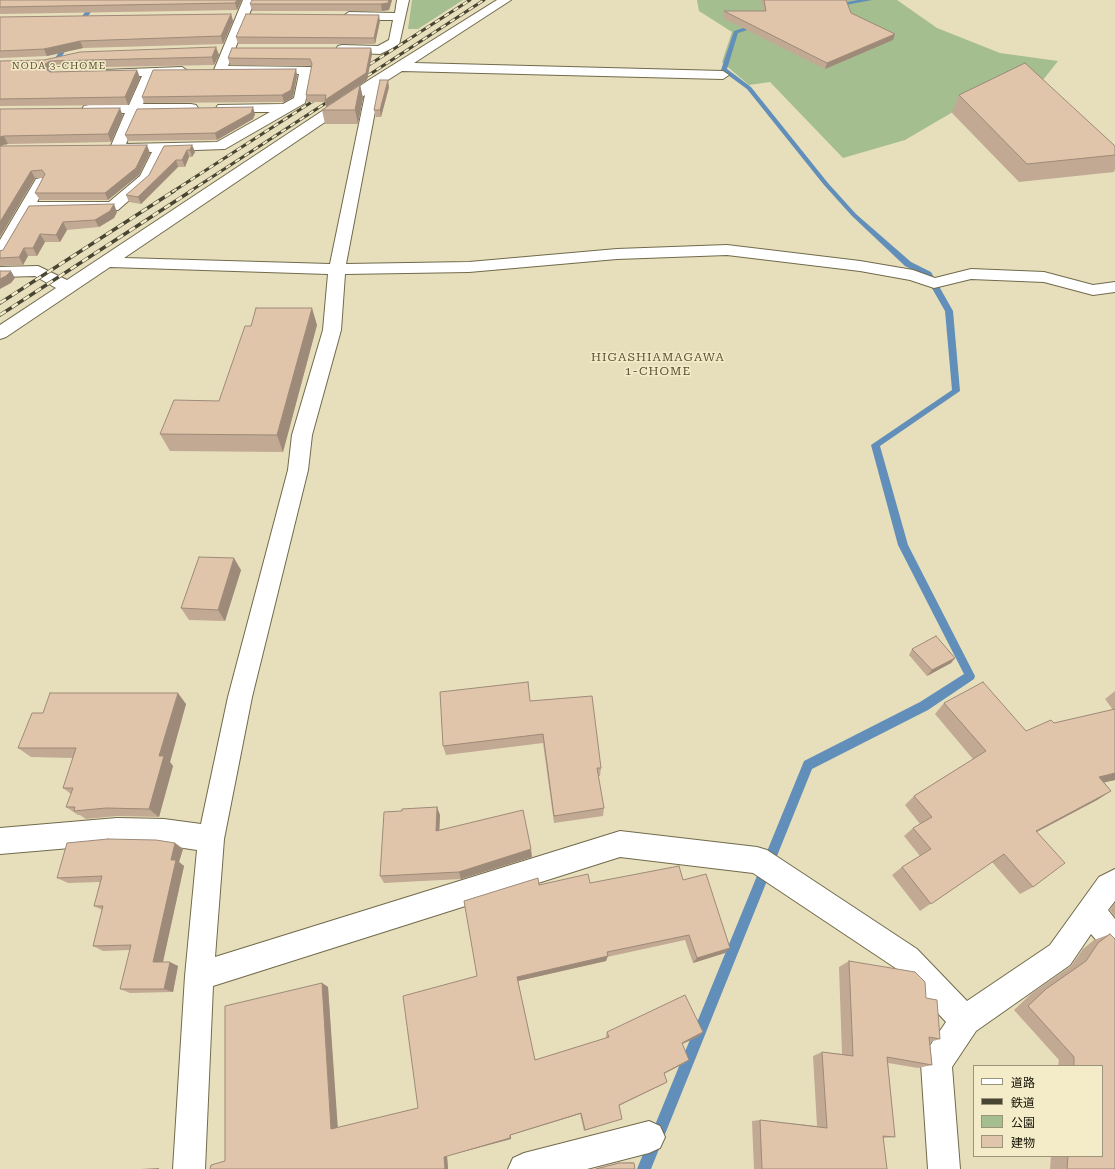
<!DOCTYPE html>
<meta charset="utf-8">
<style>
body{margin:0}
#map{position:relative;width:1115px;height:1169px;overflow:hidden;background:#e7dfbc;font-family:"Roboto Serif","Noto Sans JP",serif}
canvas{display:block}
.legend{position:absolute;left:973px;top:1065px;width:130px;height:92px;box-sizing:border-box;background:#f4ecc9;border:1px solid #9a947b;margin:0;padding:5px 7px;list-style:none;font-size:12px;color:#141105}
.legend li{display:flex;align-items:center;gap:8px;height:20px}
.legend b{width:20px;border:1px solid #9a947b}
</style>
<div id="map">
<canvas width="1115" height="1169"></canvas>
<ul class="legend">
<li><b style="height:5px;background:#fff"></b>道路</li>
<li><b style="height:5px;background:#494533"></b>鉄道</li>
<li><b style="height:11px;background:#a4be8f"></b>公園</li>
<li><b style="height:11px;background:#e0c5ab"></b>建物</li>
</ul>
</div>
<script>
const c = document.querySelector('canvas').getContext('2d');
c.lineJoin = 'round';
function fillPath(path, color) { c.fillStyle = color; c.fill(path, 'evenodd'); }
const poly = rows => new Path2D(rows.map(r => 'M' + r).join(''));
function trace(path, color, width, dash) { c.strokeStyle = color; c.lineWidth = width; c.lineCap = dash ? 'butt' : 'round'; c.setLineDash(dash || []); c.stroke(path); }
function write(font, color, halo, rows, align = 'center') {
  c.font = font + ' "Roboto Serif",serif'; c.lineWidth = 3; c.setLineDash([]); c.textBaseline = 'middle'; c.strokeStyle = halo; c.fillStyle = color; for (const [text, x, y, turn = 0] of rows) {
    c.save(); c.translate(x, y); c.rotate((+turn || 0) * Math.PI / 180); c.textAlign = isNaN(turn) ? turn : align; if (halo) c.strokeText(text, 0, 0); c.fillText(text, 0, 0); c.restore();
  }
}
const green = poly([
 [412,0,463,0,418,29,408,29],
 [697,0,897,0,937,28,1000,53,1058,61,1039,85,958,109,905,140,843,158,770,82,749,85,722,62,732,32,699,11]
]);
const stream = poly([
 [93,0,99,0,80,28,76,28,75,27,93,0],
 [858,0,872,0,835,7,832,5,858,0],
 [758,23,760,24,760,26,738,33,727,69,751,87,828,183,856,214,911,262,931,272,953,311,960,391,880,446,908,545,975,676,974,679,928,710,812,769,651,1169,637,1169,804,761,920,702,964,674,898,545,871,445,952,390,945,311,925,276,905,266,852,216,824,185,747,89,721,70,734,31,758,23],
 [66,41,71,42,45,83,41,83,40,82,66,41]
]);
const minor = poly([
 [243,0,255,0,228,66,311,67,312,70,305,103,225,149,166,151,151,181,118,210,32,212,8,254,6,257,0,259,0,240,36,179,41,178,46,179,48,182,37,202,109,202,140,176,152,152,117,152,112,151,110,148,125,113,89,113,84,112,82,109,84,106,89,105,129,105,142,76,108,77,103,76,102,73,103,70,182,67,188,71,182,75,155,76,143,104,191,104,196,105,198,108,196,111,139,113,126,144,217,142,270,112,223,112,218,111,216,108,218,105,283,104,294,98,299,74,220,74,214,70,243,0],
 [397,0,409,0,399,45,380,54,338,52,336,49,338,46,342,45,378,46,389,40,393,20,349,20,343,16,349,12,395,13,397,0],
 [497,0,511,0,414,63,723,71,729,75,723,79,402,71,380,85,346,264,469,262,617,249,727,245,860,261,913,270,935,278,971,269,1044,272,1093,285,1115,282,1115,292,1093,295,1044,282,971,279,934,288,910,280,860,271,727,255,617,259,469,272,345,274,341,330,312,435,308,470,252,697,224,839,215,957,620,831,757,847,767,850,917,949,967,1001,1050,945,1099,877,1115,869,1115,901,1108,910,1115,919,1115,954,1105,950,1091,934,1070,965,976,1031,952,1067,960,1169,928,1169,921,1064,925,1053,946,1022,897,969,753,873,620,857,213,986,205,1169,173,1169,185,976,197,850,164,845,117,844,0,854,0,828,117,818,164,819,201,824,228,697,288,470,292,435,323,330,328,274,110,267,6,337,0,339,0,325,56,288,35,276,0,277,0,267,38,266,67,280,369,80,497,0],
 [365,95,330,264,124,258,365,95],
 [649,1121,660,1126,665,1137,660,1148,649,1153,587,1169,508,1169,513,1158,524,1153,649,1121]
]);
const railFar1 = poly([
 [361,70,470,0],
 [358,82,484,0],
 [172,192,321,96],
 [189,192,335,97]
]);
const rail = poly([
 [0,303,174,191],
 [0,315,191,191]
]);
const wall = poly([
 [0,0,242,0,237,10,0,14],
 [392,0,389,10,382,11,252,11,250,4],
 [761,0,846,0,851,13,895,34,893,40,825,69,723,18,724,11,764,11],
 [231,14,233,21,223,44,83,48,47,56,0,58,0,17],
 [380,21,375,44,238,44,236,37],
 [371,48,372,54,367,80,326,107,325,102,307,102,306,95,312,66,230,65,228,58],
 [219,55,214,65,53,68,49,71,50,72,137,70,140,78,128,105,0,106,0,61],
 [296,69,297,76,293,97,284,102,144,103,142,97],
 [360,85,363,98,358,124,325,124,322,110],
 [389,87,381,117,376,117,374,110],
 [959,95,1115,146,1115,169,1114,172,1019,182,952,113],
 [0,109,123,116,111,142,8,144,3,145,1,146,150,153,139,175,108,200,40,200,35,193,43,178,35,178,0,237],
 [255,114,253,119,217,140,128,141,125,135],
 [192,145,195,152,192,157,189,157,185,167,178,167,141,204,129,202,126,195],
 [29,206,117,212,114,218,99,227,67,230,60,242,45,242,37,256,28,256,23,265,0,266,0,251,3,250],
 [317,325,283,452,170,451,160,434,219,401],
 [241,570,225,621,189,620,181,608],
 [912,649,955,658,951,663,927,676,909,655],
 [1115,691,1115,780,1104,782,1111,791,1097,800,1037,832,1033,887,1020,894,992,862,920,911,892,875,902,867,920,856,904,836,913,828,920,824,905,805,914,796,973,759,935,714,944,703,1026,731,1054,723,1113,710,1105,699],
 [530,701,601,768,600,776,598,776,604,808,603,816,554,823,543,743,446,755,443,746],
 [186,704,170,762,173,766,159,817,117,816,86,819,80,815,78,815,66,807,71,794,63,788,73,758,31,757,18,748,43,713],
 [440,815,439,830,532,857,461,879,384,883,380,876],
 [175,843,183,849,179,862,184,866,163,962,178,966,173,992,130,993,120,989,130,950,103,951,93,946,102,910,94,906,100,882,68,883,57,878],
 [683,880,725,953,693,963,685,940,607,957,606,961,518,981,535,1060,606,1038,606,1036,607,1032,703,1032,699,1036,682,1044,685,1063,664,1074,667,1082,619,1106,622,1119,584,1131,580,1114,511,1135,511,1139,447,1156,448,1169,210,1169,225,1161,322,983,328,987,337,1128,418,1108,477,976,539,885],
 [1115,903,1115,917,1110,910],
 [1110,934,1115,1169,1050,1169,1051,1156,1102,1156,1102,1066,1058,1066,1059,1060,1014,1010,1031,994,1071,966,1083,949,1094,940],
 [849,961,926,998,940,1039,930,1042,932,1065,918,1068,888,1063,895,1137,883,1138,887,1169,754,1169,752,1121,760,1120,817,1126,813,1056,822,1052,842,1054,839,967],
 [632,1162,634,1163,635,1169,594,1169,617,1163]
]);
const shadedWall = poly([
 [237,0,242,0,237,10,235,3],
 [389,0,392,0,389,10,382,11,381,4],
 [231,14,233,21,223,44,221,36],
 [379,15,380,21,375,44,374,38],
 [895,34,893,40,825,69,827,63],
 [80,41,83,48,47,56,44,49],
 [216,47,219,55,214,65,212,57],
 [371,48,372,54,367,80,326,107,325,100],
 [50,61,53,68,46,74,42,66],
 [296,69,297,76,293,97,284,102,282,95],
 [137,70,140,78,128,105,125,97],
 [388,80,389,87,381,117,380,110],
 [360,85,363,98,358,124,355,110],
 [253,107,255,114,253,119,217,140,215,133],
 [120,108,123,116,111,142,108,134],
 [4,136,8,144,3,145,0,148,0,137],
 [147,145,150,153,139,175,108,200,105,193],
 [192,145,195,152,192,157,190,150],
 [187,150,189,157,185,167,182,160],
 [176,160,178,167,141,204,138,197],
 [31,171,35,178,0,237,0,222],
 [114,204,117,212,114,218,99,227,95,220],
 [63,222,67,230,60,242,56,235],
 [40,234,45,242,37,256,33,248],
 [24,248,28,256,23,265,19,257],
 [11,271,15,278,11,283,0,289,0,279],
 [312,308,317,325,283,452,277,435],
 [234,558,241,570,225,621,218,610],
 [955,658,951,663,927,676,932,670],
 [178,693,186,704,170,762,173,766,159,817,149,809,159,756],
 [1115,773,1115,780,1085,787,1099,777],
 [1111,791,1097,800,1023,839,1036,831],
 [437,807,440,815,439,839,436,831],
 [175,843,183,849,179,862,184,866,162,966,153,962,171,860],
 [531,849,532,857,461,879,459,872],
 [730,948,725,953,693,963,697,958],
 [608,956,606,961,518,981,517,977],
 [170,962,178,966,173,992,164,989],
 [322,983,328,987,338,1130,331,1129],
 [703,1032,699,1036,678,1046,682,1043],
 [689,1060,685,1063,661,1075,664,1073],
 [667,1082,664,1084,617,1106,619,1105],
 [581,1113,580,1114,511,1135,511,1139,447,1156,448,1169,445,1169,444,1157,510,1135],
 [159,1168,159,1169,141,1169]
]);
const building = poly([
 [0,0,237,0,235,3,0,7,0,0],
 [252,0,389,0,388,3,381,4,250,4,252,0],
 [764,0,846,0,851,13,895,34,827,63,724,11,766,11,764,0],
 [231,14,221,36,80,41,44,49,0,51,0,17,231,14],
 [246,14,379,15,374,38,236,37,246,14],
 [216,47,212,57,50,61,42,66,50,72,137,70,125,97,0,99,0,61,44,60,80,52,216,47],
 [232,48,371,48,366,73,325,100,326,95,306,95,312,64,310,59,228,58,232,48],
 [1025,63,1115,146,1115,155,1027,164,959,95,1025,63],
 [296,69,291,90,282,95,142,97,153,70,296,69],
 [380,80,388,80,380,110,374,110,380,80],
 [360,85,355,110,322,110,360,85],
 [253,107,251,113,215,133,125,135,137,109,253,107],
 [120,108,108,134,4,136,0,137,0,109,120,108],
 [147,145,136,168,105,193,35,193,45,174,42,170,31,171,0,222,0,146,147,145],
 [192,145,190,150,187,150,182,160,176,160,138,197,126,195,149,175,164,146,192,145],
 [114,204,110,211,95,220,63,222,56,235,40,234,33,248,24,248,19,257,0,258,0,251,3,250,29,206,114,204],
 [0,271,11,271,6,276,0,279,0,271],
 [256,308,312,308,277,435,160,434,174,400,219,401,245,326,251,326,256,308],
 [199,557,234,558,218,610,181,608,199,557],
 [936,636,955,658,932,670,912,649,936,636],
 [528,682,530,701,592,696,601,768,597,768,604,808,554,816,543,734,443,746,440,692,528,682],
 [983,682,1026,731,1051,720,1054,723,1115,709,1115,773,1099,777,1111,791,1036,831,1065,863,1033,887,1004,854,931,904,902,867,931,849,913,828,932,817,914,796,986,751,944,703,983,682],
 [50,693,178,693,159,756,164,756,149,809,106,808,74,811,75,807,66,807,73,788,63,788,76,748,18,748,32,713,43,713,50,693],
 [437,807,436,831,523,810,531,849,459,872,380,876,384,812,402,811,402,809,437,807],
 [108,839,156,840,175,843,171,860,176,860,153,962,170,962,164,989,120,989,131,945,93,946,103,906,94,906,102,876,57,878,67,843,108,839],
 [679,866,683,880,706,874,730,948,697,958,689,935,607,952,608,956,517,977,535,1060,609,1037,607,1032,685,995,703,1032,682,1043,689,1060,664,1073,667,1082,619,1105,622,1119,585,1130,581,1113,510,1135,510,1138,444,1157,445,1169,210,1169,211,1165,225,1161,225,1006,322,983,331,1129,418,1108,403,996,477,976,464,901,538,878,539,885,588,874,590,883,679,866],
 [1110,934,1115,939,1115,1169,1067,1169,1068,1156,1102,1156,1102,1066,1074,1066,1074,1057,1028,1006,1046,989,1086,961,1098,943,1110,934],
 [849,961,915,972,925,982,926,998,937,1000,940,1039,929,1037,932,1065,887,1057,895,1137,883,1136,887,1169,762,1169,760,1120,827,1128,822,1052,853,1056,849,961],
 [619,1163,634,1163,635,1169,596,1169,619,1163]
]);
const farNeighbourhoodnames = [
 ["NODA 3-CHOME",59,66]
];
const neighbourhoodNames = [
 ["HIGASHIAMAGAWA",658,357],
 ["1-CHOME",658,371]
];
fillPath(green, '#a4be8f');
fillPath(stream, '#628fba');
trace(minor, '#716a4b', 2);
fillPath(minor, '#fff');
trace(railFar1, '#494533', 3);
trace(rail, '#494533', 3.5);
trace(railFar1, '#f4ecc9', 2, [5.5]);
trace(rail, '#f4ecc9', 2.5, [7]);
fillPath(wall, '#c1a993');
fillPath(shadedWall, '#9d8a78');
fillPath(building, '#e0c5ab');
trace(building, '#9d8a78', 1);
c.letterSpacing = '1px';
write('10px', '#5a5334', '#f4ecc9', farNeighbourhoodnames);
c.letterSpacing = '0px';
c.letterSpacing = '1px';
write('12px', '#5a5334', '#f4ecc9', neighbourhoodNames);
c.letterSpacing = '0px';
</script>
